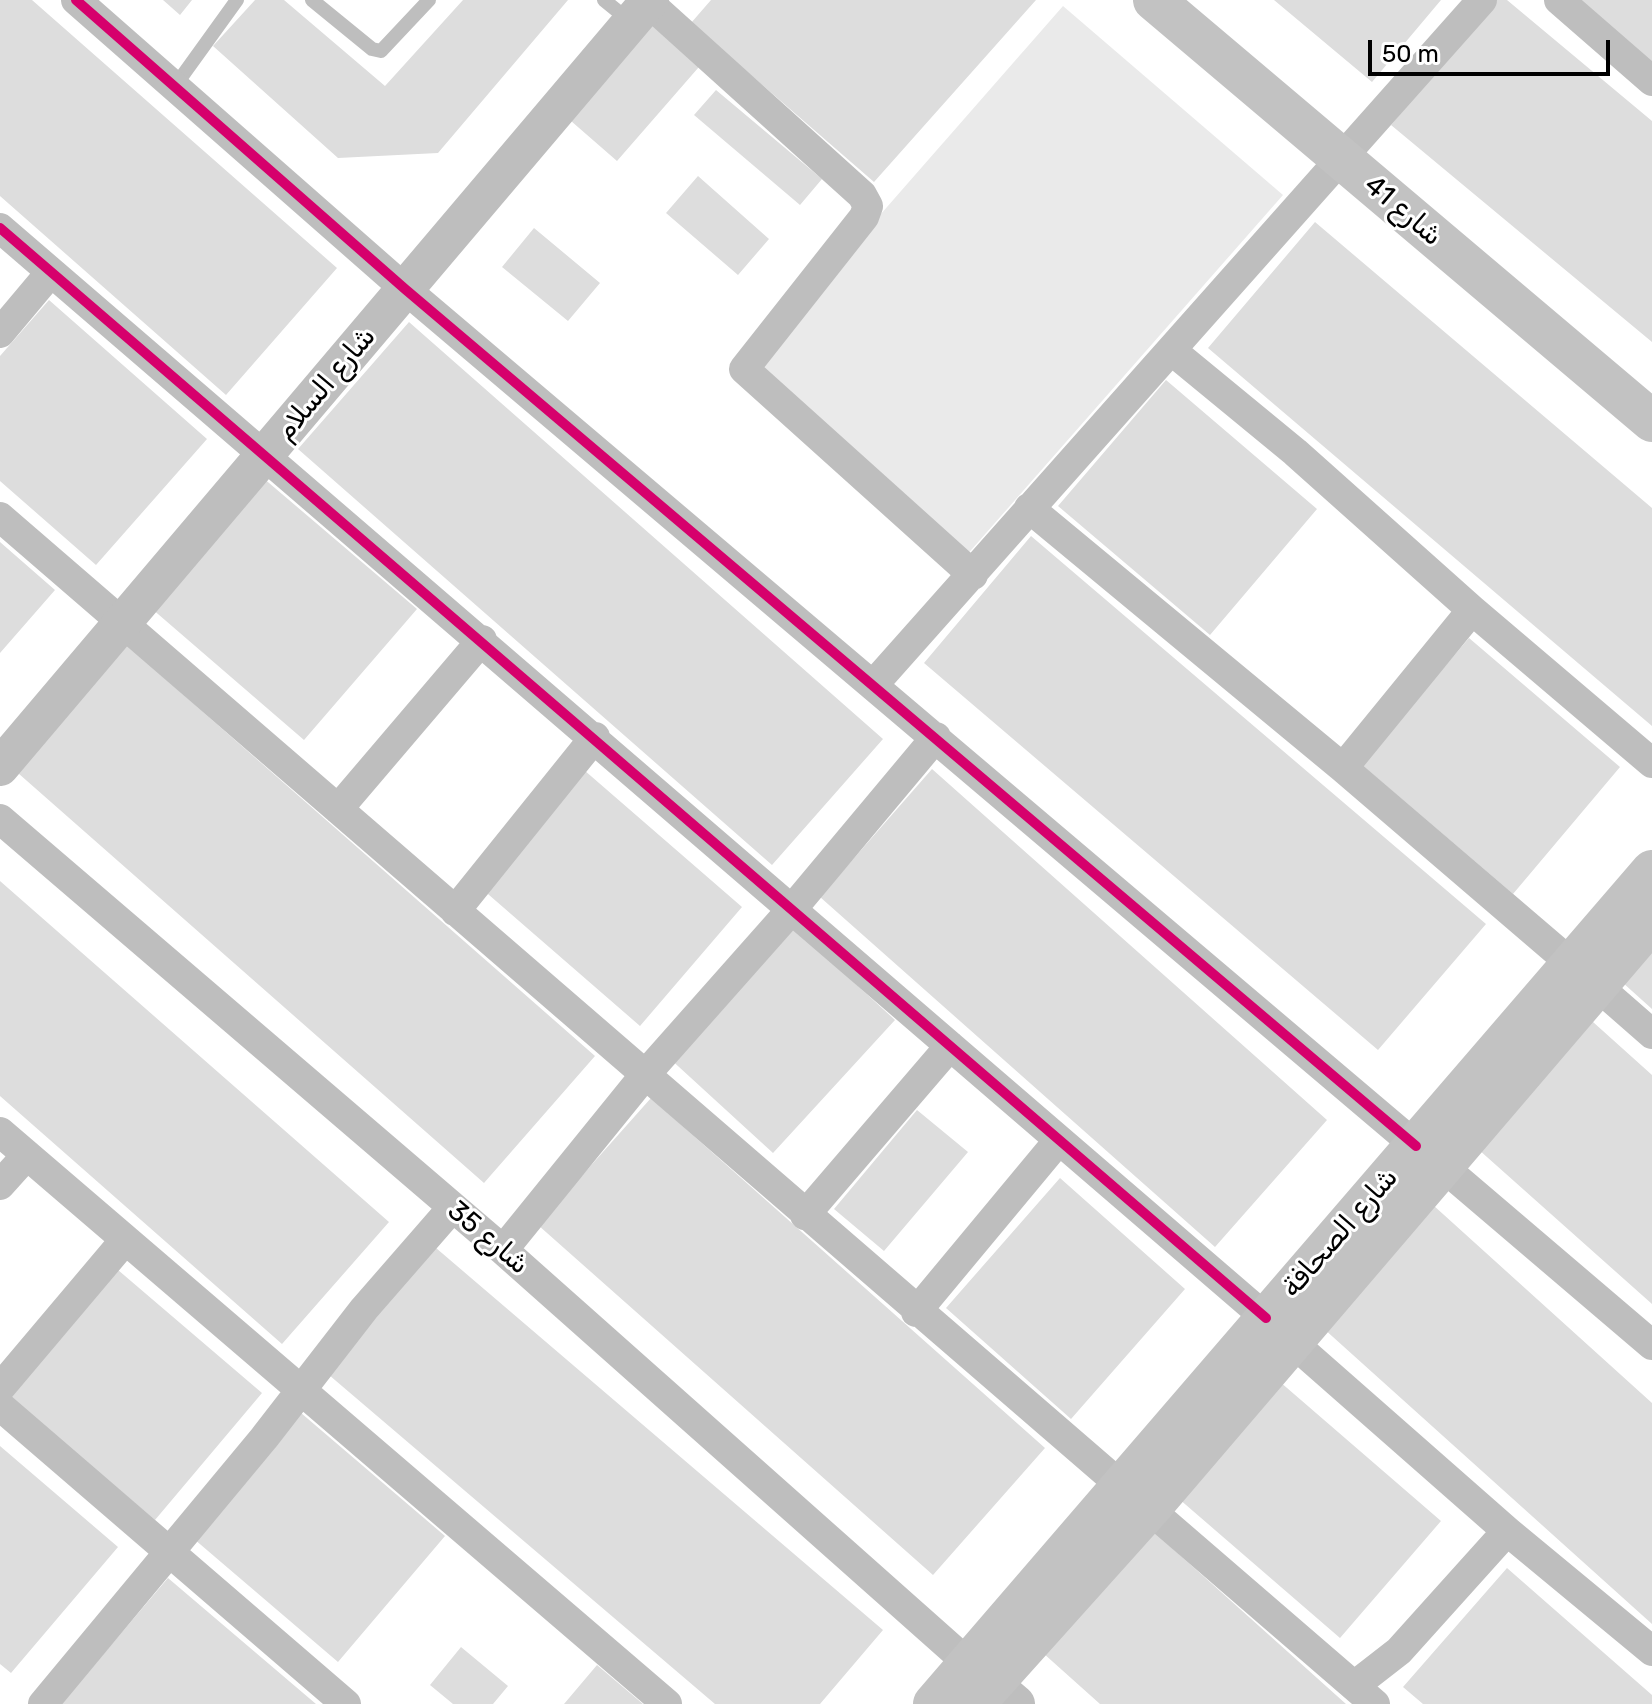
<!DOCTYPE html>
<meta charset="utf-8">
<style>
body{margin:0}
#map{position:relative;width:1652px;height:1704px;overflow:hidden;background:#fff;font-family:Rubik,sans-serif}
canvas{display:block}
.scale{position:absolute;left:1368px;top:40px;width:242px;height:36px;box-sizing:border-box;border:4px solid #000;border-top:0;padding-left:10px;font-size:24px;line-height:28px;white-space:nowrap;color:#000;-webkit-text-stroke:6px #fff;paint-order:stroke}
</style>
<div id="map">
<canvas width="1652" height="1704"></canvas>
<div class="scale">50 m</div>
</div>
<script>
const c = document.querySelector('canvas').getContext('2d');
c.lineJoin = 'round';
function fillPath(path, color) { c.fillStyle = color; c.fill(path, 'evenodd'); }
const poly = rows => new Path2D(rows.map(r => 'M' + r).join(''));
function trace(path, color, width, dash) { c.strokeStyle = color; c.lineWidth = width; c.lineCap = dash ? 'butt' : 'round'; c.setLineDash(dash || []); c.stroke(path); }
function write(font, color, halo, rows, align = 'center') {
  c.font = font + ' Rubik,"Noto Naskh Arabic",sans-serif'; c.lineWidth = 6; c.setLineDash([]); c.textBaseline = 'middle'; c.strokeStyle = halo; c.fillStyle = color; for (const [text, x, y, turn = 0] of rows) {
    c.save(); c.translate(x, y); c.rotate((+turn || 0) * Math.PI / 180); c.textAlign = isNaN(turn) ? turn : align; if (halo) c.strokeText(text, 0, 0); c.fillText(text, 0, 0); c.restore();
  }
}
const green = poly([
 [1063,6,1283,195,965,557,746,368]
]);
const building = poly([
 [0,0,32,0,337,268,226,395,0,196],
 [163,0,192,0,180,15],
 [255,0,284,0,385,86,463,0,568,0,438,153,338,158,213,46],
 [711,0,1036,0,874,182,691,23],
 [1274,0,1441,0,1372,82],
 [1496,0,1507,0,1652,121,1652,342,1391,125],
 [1575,0,1652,0,1652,64],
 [651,12,705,60,617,161,563,114],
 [716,90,822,179,800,205,694,115],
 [698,176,769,239,738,275,666,213],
 [1315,222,1652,508,1652,726,1208,348],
 [534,228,600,283,568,321,502,267],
 [49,300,207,439,96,565,0,481,0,356],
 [409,322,883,739,772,865,298,449],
 [1166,380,1317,509,1210,635,1058,506],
 [262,477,417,609,304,740,151,608],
 [1031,536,1486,924,1378,1050,924,663],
 [0,542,55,590,0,653],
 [1469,638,1620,767,1513,894,1361,764],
 [121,640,595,1056,484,1183,10,766],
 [932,769,1327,1120,1215,1247,820,897],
 [584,770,742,907,640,1026,481,888],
 [0,881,389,1222,282,1344,0,1096],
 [788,922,895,1020,773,1153,667,1056],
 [1652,949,1652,1009,1622,982],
 [1583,1013,1652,1075,1652,1304,1469,1141],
 [651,1098,1045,1448,933,1575,538,1225],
 [917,1110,968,1152,884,1251,834,1209],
 [1060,1178,1185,1289,1071,1419,946,1308],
 [1433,1205,1652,1403,1652,1624,1323,1328],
 [429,1242,883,1630,820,1704,715,1704,322,1369],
 [111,1264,262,1393,155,1520,3,1391],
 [1272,1375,1441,1521,1340,1638,1171,1492],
 [294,1407,445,1536,338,1662,187,1533],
 [0,1446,118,1547,11,1673,0,1664],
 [1153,1531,1346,1704,1100,1704,1043,1653],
 [1507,1568,1652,1695,1652,1704,1423,1704,1403,1687],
 [168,1578,316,1704,61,1704],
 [461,1647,508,1686,493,1704,453,1704,430,1685],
 [597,1665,643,1704,564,1704]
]);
const service = poly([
 [312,0,372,49,381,51,429,0],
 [604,0,631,22],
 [175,86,237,0]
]);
const minor = poly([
 [76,0,405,289,1416,1146],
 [1559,0,1652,81],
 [648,2,862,195,868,206,864,217,744,369,973,575],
 [0,228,1266,1318],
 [0,333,51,272],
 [1171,350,1295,452,1472,610],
 [1029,508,1343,768,1573,965],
 [0,517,1124,1488],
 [874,684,1482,0],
 [1343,768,1472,610,1652,763],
 [338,809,482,640],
 [0,819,503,1250,969,1664],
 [455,911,595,737],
 [1596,985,1652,1034],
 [0,1132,667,1704],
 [1442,1166,1652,1345],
 [0,1185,27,1155],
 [805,1215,950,1046],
 [503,1250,644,1076,793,908,936,737],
 [916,1312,1059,1140],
 [1292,1342,1507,1531,1652,1651],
 [0,1388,125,1240],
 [0,1406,346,1704],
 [1149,1509,1375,1704],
 [1354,1686,1399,1651,1507,1531],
 [43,1704,264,1438,364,1309,452,1208]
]);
const tertiary = poly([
 [0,767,650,0],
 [969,1664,1016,1704]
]);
const secondary = poly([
 [1154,0,1652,421],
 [934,1704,1652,871],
 [974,1704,1149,1509,1652,921]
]);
const cycleway = poly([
 [76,0,405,289,1416,1146],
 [0,228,1266,1318]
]);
const streetNames = [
 ["شارع 41",1403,211,40],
 ["شارع السلام",326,384,-50],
 ["شارع الصحافة",1340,1233,-49],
 ["شارع 35",488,1238,40]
];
fillPath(green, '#eaeaea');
fillPath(building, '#ddd');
trace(service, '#bebebe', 14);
trace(minor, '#bebebe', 30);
trace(tertiary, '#bebebe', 38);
trace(secondary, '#c2c2c2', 42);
trace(cycleway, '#d6006c', 10);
write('28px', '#000', '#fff', streetNames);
</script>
